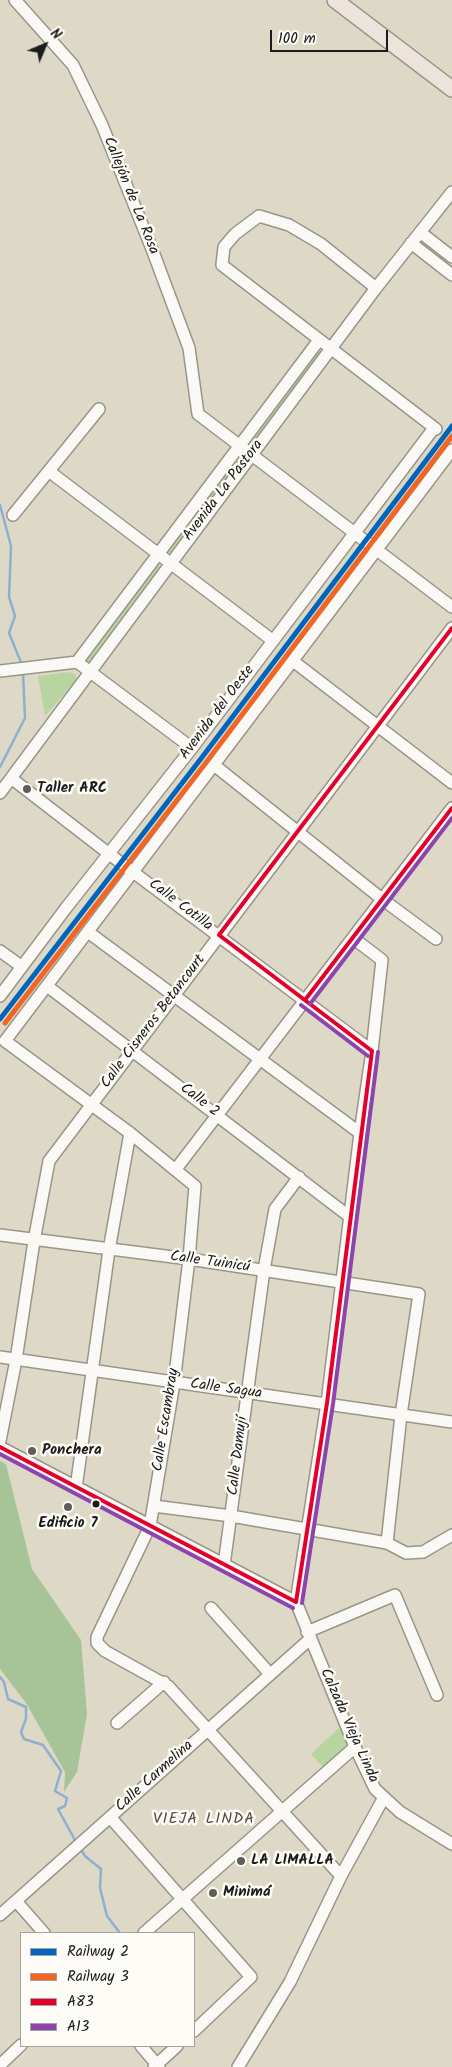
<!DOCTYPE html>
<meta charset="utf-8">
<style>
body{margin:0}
#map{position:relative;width:452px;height:2067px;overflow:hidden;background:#ded9c6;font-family:Kalam,sans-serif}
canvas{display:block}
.legend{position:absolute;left:20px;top:1932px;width:175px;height:115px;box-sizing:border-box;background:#fdfcf7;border:1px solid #a3a29f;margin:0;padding:6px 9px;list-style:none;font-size:15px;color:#1c1c1c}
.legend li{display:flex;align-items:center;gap:10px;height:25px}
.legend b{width:25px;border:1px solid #a3a29f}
.north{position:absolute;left:20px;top:20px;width:50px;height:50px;-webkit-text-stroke:4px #fdfcf7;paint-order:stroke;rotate:45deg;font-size:14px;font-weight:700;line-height:20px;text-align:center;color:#1c1c1c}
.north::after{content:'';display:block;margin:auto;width:18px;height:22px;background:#1c1c1c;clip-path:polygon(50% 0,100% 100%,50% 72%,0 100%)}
.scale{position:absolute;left:270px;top:30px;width:118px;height:22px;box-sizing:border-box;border:2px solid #1c1c1c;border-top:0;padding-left:6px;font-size:15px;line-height:18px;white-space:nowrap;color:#1c1c1c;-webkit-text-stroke:4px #fdfcf7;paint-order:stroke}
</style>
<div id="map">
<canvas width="452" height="2067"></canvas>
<ul class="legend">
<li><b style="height:6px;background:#0065bd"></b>Railway 2</li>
<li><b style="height:6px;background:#f26522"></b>Railway 3</li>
<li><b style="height:6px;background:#e4002b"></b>A83</li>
<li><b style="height:6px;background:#8e44ad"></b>A13</li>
</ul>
<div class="north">N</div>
<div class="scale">100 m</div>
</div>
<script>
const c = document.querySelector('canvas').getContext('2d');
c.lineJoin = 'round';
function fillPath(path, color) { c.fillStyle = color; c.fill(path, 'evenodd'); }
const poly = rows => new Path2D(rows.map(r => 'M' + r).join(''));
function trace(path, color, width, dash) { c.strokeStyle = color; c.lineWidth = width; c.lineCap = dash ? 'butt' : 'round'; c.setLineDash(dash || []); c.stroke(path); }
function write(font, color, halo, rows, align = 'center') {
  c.font = font + ' Kalam,sans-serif'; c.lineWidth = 5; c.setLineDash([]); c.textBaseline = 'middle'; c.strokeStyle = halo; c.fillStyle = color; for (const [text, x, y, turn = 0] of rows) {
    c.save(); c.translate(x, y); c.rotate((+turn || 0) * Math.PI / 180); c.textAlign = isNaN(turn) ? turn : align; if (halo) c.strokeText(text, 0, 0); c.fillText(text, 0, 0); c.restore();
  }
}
const green = poly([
 [317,351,320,354,252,445,247,443],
 [237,458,241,461,171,554,167,551],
 [156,564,160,567,88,663,84,660],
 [68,672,75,674,77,679,45,716,38,676],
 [342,1725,352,1745,325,1769,311,1754]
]);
const forest = poly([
 [0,1461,6,1464,32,1569,81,1640,87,1714,77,1772,64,1792,65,1772,26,1703,0,1669]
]);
const stream = poly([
 [0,505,11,546,9,597,15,616,9,633,22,665],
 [0,767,25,718,23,673],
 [0,1677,4,1682,8,1699,26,1707,26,1719,21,1732,24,1739,43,1745,61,1771,55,1791,67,1798,65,1806,58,1809,76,1842],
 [80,1848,85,1856,101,1869,100,1888,107,1916,120,1933]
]);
const minor = poly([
 [15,0,73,65,102,125,152,249,189,348,198,414,452,607],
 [420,232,452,257],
 [411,243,452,275],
 [376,288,321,244,289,225,259,216,235,234,224,247,222,265,436,429],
 [50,472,272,640],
 [13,515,99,409],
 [293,661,452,783],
 [77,662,319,340],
 [0,671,77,662,192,748],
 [214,765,382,899,436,939],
 [11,778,121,863,372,1051],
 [0,793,376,288,452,192],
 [88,932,360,1133],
 [353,938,382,960,372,1051,360,1133,327,1403,296,1602,355,1747,375,1789,400,1812,452,1844],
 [0,951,21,966],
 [47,986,350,1217],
 [0,996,66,908,192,748,434,428],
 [176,1169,452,808],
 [0,1235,189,1259,419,1294,401,1415,387,1543],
 [0,1357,452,1422],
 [0,1441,16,1360,34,1241,49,1161,452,628],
 [0,1447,296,1602],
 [76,1488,109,1250,130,1133],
 [154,1506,231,1516,387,1543,406,1553,423,1552,452,1535],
 [224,1565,264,1270,275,1209,299,1177],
 [211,1608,270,1674],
 [307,1632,395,1595,437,1695],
 [117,1723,164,1682],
 [110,1817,251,1977,194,2031],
 [341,1876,168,1686,105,1651,97,1643,97,1637,150,1526,174,1383,189,1259,195,1186,130,1133,5,1041,452,450],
 [16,1901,44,1933],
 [0,1915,310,1639],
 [144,1933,355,1747],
 [141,2046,159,2067],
 [0,2065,21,2045],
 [154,2067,177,2046],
 [238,2067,290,1982,341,1876,383,1799]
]);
const major = poly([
 [335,0,452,89]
]);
const bus1 = poly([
 [305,1000,452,808],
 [372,1051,219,935,452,628],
 [0,1447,296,1602],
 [296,1602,327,1403,372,1051]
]);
const bus2 = poly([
 [310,1004,452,818],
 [301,1005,368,1056],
 [0,1454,293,1608],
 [302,1603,333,1404,378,1052]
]);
const rail1 = poly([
 [0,1019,203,756,452,426]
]);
const rail2 = poly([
 [5,1023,208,760,452,436]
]);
const markers = [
 [27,789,5,"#605e58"],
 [32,1451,5,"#605e58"],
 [96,1504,4.5,"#1c1c1c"],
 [68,1507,5,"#605e58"],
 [241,1861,5,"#605e58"],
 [213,1893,5,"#605e58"]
];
const streetNames = [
 ["Callejón de La Rosa",130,196,68],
 ["Avenida La Pastora",224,491,-53],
 ["Avenida del Oeste",218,713,-53],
 ["Calle Cotilla",180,906,37],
 ["Calle Cisneros Betancourt",154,1022,-53],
 ["Calle 2",199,1101,38],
 ["Calle Tuinicú",210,1263,8],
 ["Calle Sagua",226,1390,8],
 ["Calle Escambray",167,1420,-81],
 ["Calle Damují",239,1456,-83],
 ["Calzada Vieja Linda",348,1726,66],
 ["Calle Carmelina",155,1777,-42]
];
const poiNames = [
 ["Taller ARC",37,789],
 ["Ponchera",42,1451],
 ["Edificio 7",68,1524,"center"],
 ["LA LIMALLA",251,1861],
 ["Minimá",223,1893]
];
const neighbourhoodNames = [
 ["VIEJA LINDA",204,1820]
];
fillPath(green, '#b7d4a1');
fillPath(forest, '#a6c497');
trace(stream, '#8db0d1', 2.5);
trace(minor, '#98958a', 14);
trace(major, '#98958a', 18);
trace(minor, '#faf9f6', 11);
trace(major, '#ece4dc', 15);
trace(bus1, '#e4002b', 4);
trace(bus2, '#8e44ad', 4);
trace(rail1, '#0065bd', 5);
trace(rail2, '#f26522', 5);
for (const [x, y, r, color] of markers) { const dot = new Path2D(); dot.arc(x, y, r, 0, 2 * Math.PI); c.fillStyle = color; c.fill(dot); trace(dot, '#fdfcf7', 2); }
write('15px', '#1c1c1c', '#fdfcf7', streetNames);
write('bold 15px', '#1c1c1c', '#fdfcf7', poiNames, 'left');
c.letterSpacing = '1px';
write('16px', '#5c4743', '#fdfcf7', neighbourhoodNames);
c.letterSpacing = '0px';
</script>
